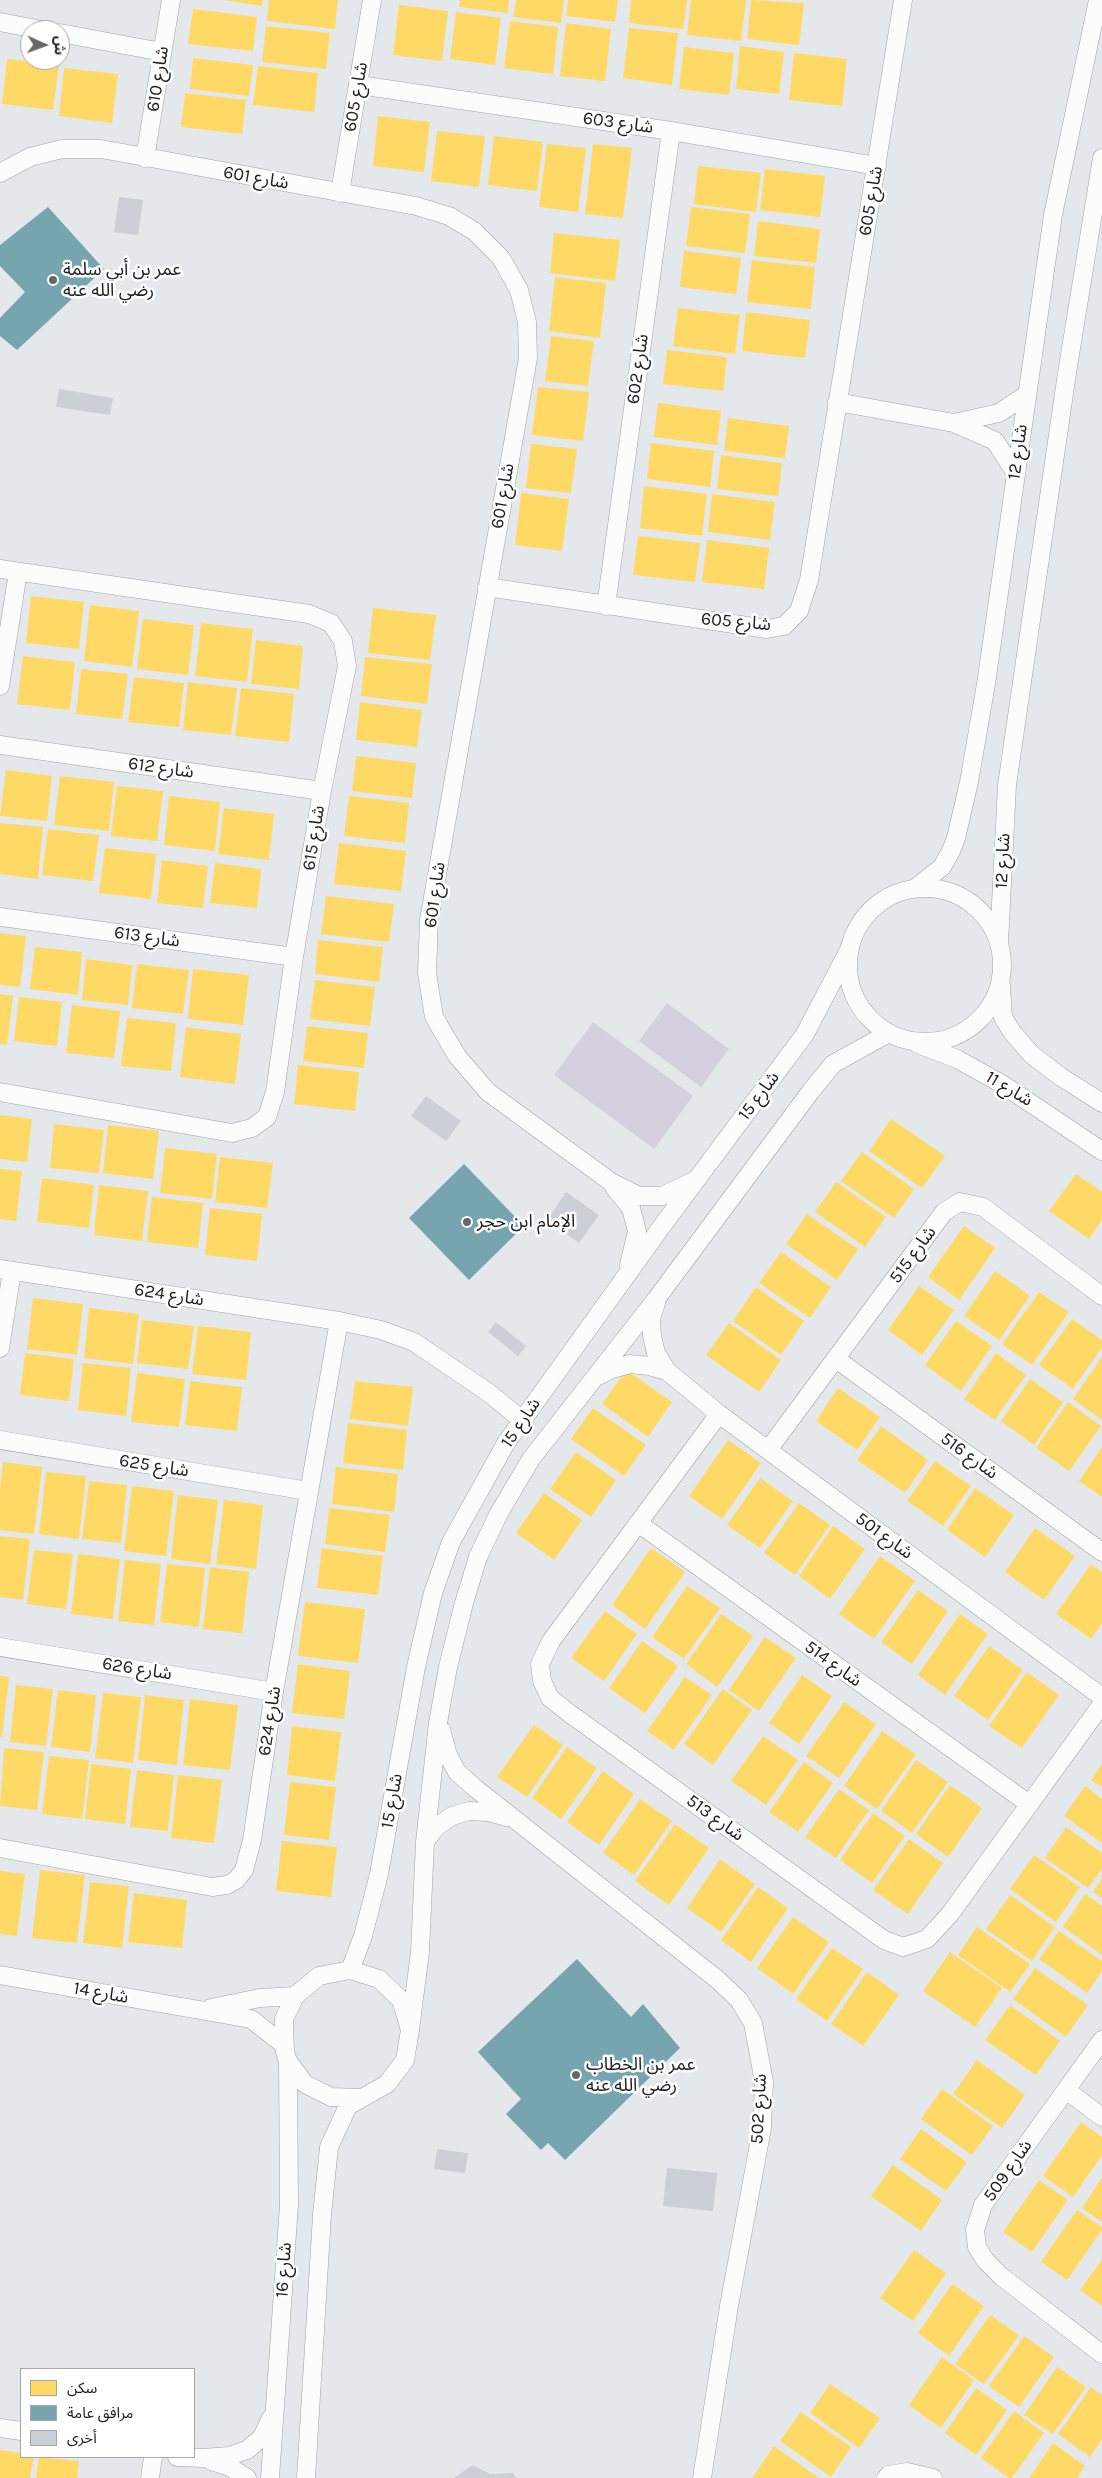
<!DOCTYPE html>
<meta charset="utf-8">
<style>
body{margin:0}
#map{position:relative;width:1102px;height:2478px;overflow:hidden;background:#e5e8ea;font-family:Karla,"Noto Sans Arabic",sans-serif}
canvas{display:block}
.legend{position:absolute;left:20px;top:2368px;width:175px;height:90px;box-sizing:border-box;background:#fff;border:1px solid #a6a6a7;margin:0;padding:6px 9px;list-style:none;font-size:15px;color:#202122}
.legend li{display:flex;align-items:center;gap:10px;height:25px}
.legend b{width:25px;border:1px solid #a6a6a7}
.north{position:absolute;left:20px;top:20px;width:50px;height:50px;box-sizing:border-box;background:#fff;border:1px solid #a6a6a7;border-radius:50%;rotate:92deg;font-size:14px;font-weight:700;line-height:20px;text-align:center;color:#202122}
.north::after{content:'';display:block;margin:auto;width:18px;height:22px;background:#656768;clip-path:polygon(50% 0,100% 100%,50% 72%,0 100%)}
</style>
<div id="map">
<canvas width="1102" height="2478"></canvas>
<ul class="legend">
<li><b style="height:14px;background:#ffd966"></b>سكن</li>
<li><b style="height:14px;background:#76a5af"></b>مرافق عامة</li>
<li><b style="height:14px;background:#cbcfd6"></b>أخرى</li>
</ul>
<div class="north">ش</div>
</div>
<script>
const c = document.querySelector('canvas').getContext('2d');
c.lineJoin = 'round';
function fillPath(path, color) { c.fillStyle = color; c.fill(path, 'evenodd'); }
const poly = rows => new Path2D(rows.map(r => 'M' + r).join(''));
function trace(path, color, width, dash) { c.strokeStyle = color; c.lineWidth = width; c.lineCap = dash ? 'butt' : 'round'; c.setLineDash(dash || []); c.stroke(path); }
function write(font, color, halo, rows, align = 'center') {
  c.font = font + ' Karla,"Noto Sans Arabic",sans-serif'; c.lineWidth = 5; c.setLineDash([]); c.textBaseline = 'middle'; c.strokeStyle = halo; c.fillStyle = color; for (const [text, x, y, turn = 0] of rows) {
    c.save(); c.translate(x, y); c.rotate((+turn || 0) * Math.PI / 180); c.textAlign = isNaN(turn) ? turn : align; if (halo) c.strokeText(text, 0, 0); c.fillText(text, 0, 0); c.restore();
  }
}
const green = poly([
 [667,1003,729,1049,701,1087,639,1041],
 [593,1022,693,1096,654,1149,554,1075]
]);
const homes = poly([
 [224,0,263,0,262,6],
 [269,0,338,0,335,29,267,21],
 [460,0,509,0,508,13,459,7],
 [516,0,564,0,561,23,513,17],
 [568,0,618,0,615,22,566,16],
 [631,0,687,0,683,29,629,23],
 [691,0,746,0,741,41,687,35],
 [751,0,804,3,799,45,747,39],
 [399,5,448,11,442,61,393,55],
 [193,9,257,17,253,51,188,44],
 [456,12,501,18,495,65,450,59],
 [510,21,558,27,553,74,504,68],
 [566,23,611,29,605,81,560,76],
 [266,26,330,33,326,69,262,62],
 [629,28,678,33,672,85,623,78],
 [740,46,784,52,779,94,736,89],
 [684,47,734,53,729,95,679,89],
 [794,53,847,59,842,106,789,100],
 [193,58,253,65,249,96,190,89],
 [7,59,59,65,53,110,2,104],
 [258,66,318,73,314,112,253,105],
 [64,68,118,74,112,123,59,116],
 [185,93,246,100,242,134,181,127],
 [378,116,430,122,424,172,373,166],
 [437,131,485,136,479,187,431,181],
 [494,136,543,142,537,191,488,185],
 [547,144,586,148,578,212,539,207],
 [593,144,632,148,623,218,585,214],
 [698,166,761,173,756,212,694,204],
 [765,169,825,176,820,217,760,210],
 [691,207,750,214,745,253,686,246],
 [758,221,820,229,816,263,754,256],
 [554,233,620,240,615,281,550,273],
 [684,251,741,258,736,294,680,287],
 [752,260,815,267,811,309,747,302],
 [555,277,606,283,600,338,549,331],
 [678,308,740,315,735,354,673,346],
 [746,312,810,320,805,358,742,351],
 [551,336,594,341,588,386,545,381],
 [667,350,727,357,723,391,663,384],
 [538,387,589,392,583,441,532,435],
 [658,403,721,411,717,445,654,437],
 [728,418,789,426,785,458,724,451],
 [651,443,714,451,710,487,647,479],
 [531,444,577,449,571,493,526,488],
 [721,455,782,463,778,496,717,489],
 [644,486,707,494,702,536,640,528],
 [521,493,569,499,562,551,515,545],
 [712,494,775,502,770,540,708,532],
 [638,536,700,543,695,582,633,575],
 [707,540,769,548,764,589,702,582],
 [31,596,84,602,79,649,26,643],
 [90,605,139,611,132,667,84,661],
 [373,608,436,615,430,660,368,653],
 [143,619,194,625,188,675,137,669],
 [201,623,253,629,247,682,195,676],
 [256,640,303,646,299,689,251,684],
 [23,656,75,662,70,710,17,704],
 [365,657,432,664,427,704,361,696],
 [81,669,128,674,122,719,76,714],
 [134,677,184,683,179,727,128,722],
 [188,682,237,688,231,735,183,730],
 [241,688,294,694,289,742,235,736],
 [360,702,422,710,417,747,356,740],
 [356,756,416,763,412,798,352,791],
 [6,770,52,776,47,821,0,816],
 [60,776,114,782,109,831,54,825],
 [117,786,163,791,157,841,111,836],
 [169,796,220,802,215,851,164,845],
 [349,796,409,803,405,843,344,836],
 [224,808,274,814,269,860,218,854],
 [0,823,43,827,38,879,0,874],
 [48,829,99,835,93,881,42,875],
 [339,843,406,851,401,891,334,884],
 [105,848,156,854,151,899,99,893],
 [162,860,208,866,203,908,157,903],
 [215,863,261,869,257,908,210,903],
 [326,896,394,904,389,942,321,934],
 [0,933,26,936,20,987,0,985],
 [318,940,383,947,379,982,315,974],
 [35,947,82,952,78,995,30,989],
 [86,959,132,965,128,1005,82,1000],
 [137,964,189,970,183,1014,132,1008],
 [193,969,249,975,243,1025,188,1019],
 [315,980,375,987,370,1026,310,1019],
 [0,994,13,996,7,1045,0,1044],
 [19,997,62,1002,57,1046,14,1041],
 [72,1005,120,1011,114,1058,66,1053],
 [127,1018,176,1023,171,1071,121,1066],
 [307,1026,368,1033,364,1068,303,1061],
 [186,1027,241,1034,235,1084,180,1077],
 [298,1065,359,1072,355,1111,294,1104],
 [0,1115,32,1119,27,1162,0,1159],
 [891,1119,945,1156,922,1188,869,1151],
 [54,1124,104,1130,99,1173,50,1168],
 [108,1125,159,1131,153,1179,103,1173],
 [165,1148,217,1154,212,1199,160,1193],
 [862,1152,914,1189,894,1218,841,1181],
 [220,1157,273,1163,267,1208,215,1202],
 [0,1169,22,1171,16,1221,0,1219],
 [1076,1174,1102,1192,1102,1220,1089,1239,1049,1211],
 [42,1178,94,1185,89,1228,37,1222],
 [836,1182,886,1217,865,1247,815,1212],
 [99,1185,148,1191,142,1241,94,1235],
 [152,1197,203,1203,198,1248,147,1242],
 [210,1208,262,1214,257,1261,205,1255],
 [807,1214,858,1249,837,1280,786,1244],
 [964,1226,995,1248,959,1300,928,1277],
 [781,1252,831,1287,810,1318,759,1283],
 [995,1271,1030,1296,999,1340,964,1316],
 [919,1286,954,1310,922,1355,888,1330],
 [756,1287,804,1321,781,1355,733,1321],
 [1039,1292,1069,1312,1032,1365,1002,1344],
 [33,1298,83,1304,77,1355,27,1349],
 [89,1308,139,1314,133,1364,84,1358],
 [1072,1319,1102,1340,1102,1347,1073,1389,1039,1365],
 [142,1320,194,1326,188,1369,137,1363],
 [956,1321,992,1346,961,1391,925,1365],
 [729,1323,781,1360,759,1392,706,1355],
 [198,1326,251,1332,246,1380,192,1374],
 [25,1353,74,1359,69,1401,20,1395],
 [996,1353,1026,1375,995,1420,964,1399],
 [1102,1357,1102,1420,1073,1399],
 [83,1363,131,1368,126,1416,78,1410],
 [626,1370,672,1402,648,1437,602,1404],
 [137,1373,185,1379,179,1427,131,1422],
 [1030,1379,1063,1402,1034,1445,1001,1421],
 [190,1381,242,1387,237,1431,185,1425],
 [355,1381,413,1387,408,1426,350,1419],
 [838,1388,880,1417,857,1450,816,1421],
 [1068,1402,1101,1426,1069,1471,1036,1448],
 [593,1408,646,1445,624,1476,571,1439],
 [348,1423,407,1430,403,1470,343,1463],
 [881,1426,928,1460,905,1493,857,1460],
 [728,1440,761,1463,722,1519,689,1496],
 [1102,1447,1102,1497,1079,1481],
 [576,1452,616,1480,591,1517,550,1489],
 [935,1461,971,1486,943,1526,907,1501],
 [3,1462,42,1467,34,1534,0,1530,0,1489],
 [336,1467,398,1474,394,1512,332,1504],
 [46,1472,86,1476,79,1539,39,1534],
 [760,1478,793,1501,760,1548,727,1525],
 [89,1481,127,1485,121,1543,82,1539],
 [132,1486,174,1491,166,1556,124,1551],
 [975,1488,1014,1515,985,1557,947,1530],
 [544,1493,582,1520,554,1560,516,1533],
 [178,1495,218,1500,210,1564,171,1559],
 [224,1500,263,1505,256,1569,216,1564],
 [799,1503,830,1525,795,1575,764,1553],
 [329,1508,390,1515,385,1552,325,1544],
 [833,1526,865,1549,830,1599,799,1576],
 [1035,1528,1075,1556,1044,1600,1005,1572],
 [0,1536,30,1539,23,1600,0,1597],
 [322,1548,383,1556,378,1595,317,1588],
 [651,1548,685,1572,645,1629,612,1605],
 [34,1550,73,1554,66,1609,27,1604],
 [78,1554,120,1559,113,1619,71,1614],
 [880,1556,915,1581,874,1639,839,1614],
 [125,1560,161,1564,154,1625,118,1621],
 [167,1564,205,1568,199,1627,160,1622],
 [1091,1564,1102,1572,1102,1623,1091,1639,1056,1614],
 [210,1567,249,1572,242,1633,203,1629],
 [687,1586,720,1608,684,1659,652,1637],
 [918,1590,948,1611,912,1664,881,1642],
 [305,1602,365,1609,358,1663,298,1656],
 [605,1611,637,1634,604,1681,571,1658],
 [721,1614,753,1636,717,1687,686,1664],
 [960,1614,988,1634,945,1695,918,1675],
 [765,1637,796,1658,759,1711,729,1690],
 [642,1641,678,1666,645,1713,609,1688],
 [989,1646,1023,1670,988,1720,954,1696],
 [298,1664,350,1671,344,1719,292,1713],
 [1027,1672,1059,1695,1022,1748,989,1726],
 [802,1675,832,1696,799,1744,769,1723],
 [0,1676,9,1677,2,1737,0,1737],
 [685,1677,712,1695,674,1750,647,1731],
 [16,1685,53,1689,46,1746,10,1742],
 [723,1689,752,1710,713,1765,684,1744],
 [58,1690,96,1695,90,1752,51,1747],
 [103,1693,141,1697,133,1763,95,1758],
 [145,1695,184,1700,177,1765,138,1760],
 [190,1699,238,1705,230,1770,183,1765],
 [844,1702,876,1724,839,1778,806,1756],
 [534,1725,563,1745,527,1797,497,1777],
 [292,1726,341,1732,335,1781,287,1775],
 [882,1731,916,1754,877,1809,844,1786],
 [763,1736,798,1760,766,1805,731,1781],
 [567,1747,597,1768,561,1819,532,1798],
 [4,1748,44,1752,37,1810,0,1806],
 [49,1756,89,1760,82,1819,42,1814],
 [916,1760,948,1782,912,1833,881,1811],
 [804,1762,833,1783,798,1832,769,1812],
 [91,1764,131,1769,125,1824,85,1819],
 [1102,1764,1102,1787,1091,1780],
 [137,1770,174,1775,168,1831,130,1827],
 [603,1771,634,1794,599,1845,567,1822],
 [178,1775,222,1780,214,1843,171,1838],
 [290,1782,336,1787,329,1840,284,1835],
 [950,1785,982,1808,948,1857,916,1834],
 [1085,1786,1102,1799,1102,1843,1064,1816],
 [839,1789,869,1810,836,1858,805,1837],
 [640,1799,672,1821,634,1875,603,1853],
 [873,1813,905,1836,872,1883,840,1860],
 [675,1824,709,1848,669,1905,635,1881],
 [1066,1827,1102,1853,1102,1869,1088,1888,1045,1858],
 [909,1839,943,1863,908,1914,873,1890],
 [282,1841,337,1847,331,1897,276,1891],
 [1034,1855,1080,1887,1056,1922,1010,1889],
 [720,1859,755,1884,721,1932,687,1908],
 [40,1870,85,1875,77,1943,32,1938],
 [0,1871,25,1874,17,1936,0,1934],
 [1102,1878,1102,1898,1093,1892],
 [90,1882,129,1886,122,1948,83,1943],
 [758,1887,788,1908,751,1962,721,1940],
 [134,1893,187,1900,182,1948,128,1942],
 [1085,1894,1102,1906,1102,1955,1063,1927],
 [1010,1895,1055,1927,1032,1961,986,1929],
 [793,1917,829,1942,793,1994,757,1968],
 [977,1927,1030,1964,1010,1992,958,1955],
 [1059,1931,1102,1961,1102,1971,1087,1993,1039,1959],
 [832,1948,863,1969,827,2021,796,1999],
 [950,1952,1002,1988,975,2027,923,1991],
 [1035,1968,1088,2005,1066,2037,1013,1999],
 [867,1972,899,1995,863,2046,831,2024],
 [1010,2005,1060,2041,1036,2075,985,2040],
 [977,2060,1025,2095,1002,2128,953,2094],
 [942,2089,993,2126,972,2155,921,2119],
 [1081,2122,1102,2137,1102,2155,1073,2197,1043,2176],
 [921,2129,967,2162,946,2191,900,2159],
 [893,2165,942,2200,921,2231,871,2196],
 [1102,2178,1102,2222,1082,2208],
 [1039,2180,1068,2200,1032,2252,1003,2232],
 [1077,2210,1102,2227,1102,2230,1067,2280,1041,2262],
 [914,2250,946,2273,913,2321,880,2298],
 [1102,2259,1102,2306,1080,2290],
 [952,2284,984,2306,949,2356,918,2333],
 [990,2315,1019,2335,984,2384,955,2364],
 [1024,2336,1054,2357,1019,2407,989,2386],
 [942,2357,974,2380,941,2428,909,2405],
 [1057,2367,1086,2387,1053,2434,1024,2415],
 [830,2384,880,2418,859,2448,810,2413],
 [1091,2387,1102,2395,1102,2439,1090,2457,1058,2434],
 [976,2388,1007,2410,976,2455,945,2433],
 [1014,2411,1044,2433,1012,2478,1009,2478,981,2458],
 [801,2412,851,2447,831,2477,780,2441],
 [1053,2443,1085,2466,1077,2478,1029,2478],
 [774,2446,819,2478,752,2478],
 [0,2450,21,2453,21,2457,34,2457,30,2478,0,2478],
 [39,2457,79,2461,77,2478,36,2478]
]);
const public = poly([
 [48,207,104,269,17,350,0,336,0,318,25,292,0,266,0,245],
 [464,1164,524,1226,469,1280,409,1218],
 [577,1959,631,2017,643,2004,680,2048,565,2160,548,2143,541,2150,506,2114,521,2099,478,2052]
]);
const building = poly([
 [119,197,143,200,138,235,114,232],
 [59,389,113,398,110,415,56,407],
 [426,1096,461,1121,446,1141,411,1116],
 [566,1192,599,1215,579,1243,547,1220],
 [496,1322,526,1346,518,1356,488,1332],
 [437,2149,468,2153,465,2173,434,2169],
 [667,2168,717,2173,713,2211,663,2206],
 [473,2465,490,2474,513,2473,516,2478,454,2478]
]);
const minor = poly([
 [0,22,42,30],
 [60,33,162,52],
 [359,85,671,131,877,166],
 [145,158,171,0],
 [0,173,30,157,62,149,101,149,416,206,449,216,474,231,501,258,519,290,527,322,528,358,429,920,427,973,434,1017,457,1056,488,1092,611,1182,639,1196,662,1196,696,1180],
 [340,193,372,0],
 [837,402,954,423,995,441,1015,472],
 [954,423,999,413,1026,395],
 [0,569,309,614,331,623,343,641,347,666,322,791,294,957,275,1092,267,1117,252,1128,232,1133,0,1092],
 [487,587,767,629,784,626,799,611,809,580,903,0],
 [606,606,671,131],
 [0,686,18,572],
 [0,745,322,791],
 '848 965a77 77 0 1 1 154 0a77 77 0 1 1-154 0Z',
 [914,889,942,867,951,851,956,838,969,782,986,684,1053,215,1098,0],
 [0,917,294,957],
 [999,943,1007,785,1067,373,1102,158],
 [1001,985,1003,1017,1012,1032,1032,1055,1061,1077,1102,1103],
 [918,1044,957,1059,1002,1084,1102,1151],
 [614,1187,631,1208,637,1231,629,1265],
 [0,1269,339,1321,381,1330,414,1342,489,1393,522,1420],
 [656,1303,651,1319,652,1336,656,1353,667,1371,719,1414,1102,1697],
 [0,1348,12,1271],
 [836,1359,1102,1552],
 [598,1376,612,1369,630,1364,649,1366,667,1371],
 [719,1414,551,1641,540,1664,542,1681,550,1698,569,1713,884,1940,903,1947,927,1939,950,1914,1102,1704],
 [0,1440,308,1491],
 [768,1450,944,1212,960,1202,983,1207,1102,1296],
 [638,1523,1029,1804],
 [0,1647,274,1692],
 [441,1730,448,1755,457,1772,475,1788,718,1980,739,2000,753,2023,764,2082,762,2128,729,2306,702,2478],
 [425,1842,436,1827,452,1816,469,1811,488,1812,507,1817],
 [0,1848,212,1887,227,1885,236,1880,244,1870,252,1840,274,1692,339,1321],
 [350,1970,363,1936,379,1874,416,1667,433,1593,451,1542,506,1443,662,1226,805,1034,850,948],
 [0,1975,251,2019,283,2044],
 [211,2008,260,1998,295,1996],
 [410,2030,420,1952,425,1842,438,1723,448,1667,464,1603,478,1557,499,1513,531,1459,657,1298,811,1091,833,1064,889,1033],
 [1102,2040,983,2205,975,2230,977,2247,985,2260,1002,2277,1102,2354],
 [1066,2090,1102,2117],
 [0,2428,21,2431],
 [177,2457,203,2458,229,2456,247,2450,262,2437,271,2418],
 [211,2461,230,2467,247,2478],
 [150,2478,153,2457],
 [270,2478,289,2205,288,2061],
 [306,2478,322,2215,329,2147,348,2106,387,2084,405,2060,410,2030,401,2000,379,1979,350,1970,319,1976,295,1996,284,2019,285,2052,288,2061,305,2084,331,2097,360,2098],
 [886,2478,889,2475,907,2472,933,2478]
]);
const markers = [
 [53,280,5,"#656768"],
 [467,1222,5,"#656768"],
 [576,2075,5,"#656768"]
];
const streetNames = [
 ["شارع 610",158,79,-81],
 ["شارع 605",356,97,-80],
 ["شارع 603",618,123,8],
 ["شارع 601",256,178,10],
 ["شارع 605",871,201,-80],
 ["شارع 602",638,369,-82],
 ["شارع 12",1018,452,-82],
 ["شارع 601",503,496,-80],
 ["شارع 605",736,622,5],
 ["شارع 612",161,768,8],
 ["شارع 615",314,838,-81],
 ["شارع 12",1003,861,-87],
 ["شارع 601",435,895,-82],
 ["شارع 613",147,937,8],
 ["شارع 11",1009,1089,31],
 ["شارع 15",759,1096,-53],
 ["شارع 515",913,1255,-54],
 ["شارع 624",169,1295,9],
 ["شارع 15",521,1423,-56],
 ["شارع 516",969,1456,36],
 ["شارع 625",154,1466,9],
 ["شارع 501",884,1536,36],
 ["شارع 514",833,1664,36],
 ["شارع 626",137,1669,9],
 ["شارع 624",270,1721,-81],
 ["شارع 15",392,1801,-80],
 ["شارع 513",715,1818,36],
 ["شارع 14",101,1993,10],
 ["شارع 502",759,2109,-87],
 ["شارع 509",1008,2171,-55],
 ["شارع 16",284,2270,-86]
];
const poiNames = [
 ["عمر بن أبي سلمة",63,270],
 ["رضي الله عنه",63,291],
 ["الإمام ابن حجر",477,1222],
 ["عمر بن الخطاب",586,2065],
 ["رضي الله عنه",586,2086]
];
fillPath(green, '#d4d0de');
fillPath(homes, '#ffd966');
fillPath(public, '#76a5af');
fillPath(building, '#cbcfd6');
trace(minor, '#9fa0a1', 19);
trace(minor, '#fbfcfc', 18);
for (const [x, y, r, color] of markers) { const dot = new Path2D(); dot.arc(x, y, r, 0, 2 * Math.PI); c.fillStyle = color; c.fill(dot); trace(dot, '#fff', 2); }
write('18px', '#202122', '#fff', streetNames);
write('18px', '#202122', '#fff', poiNames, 'left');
</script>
